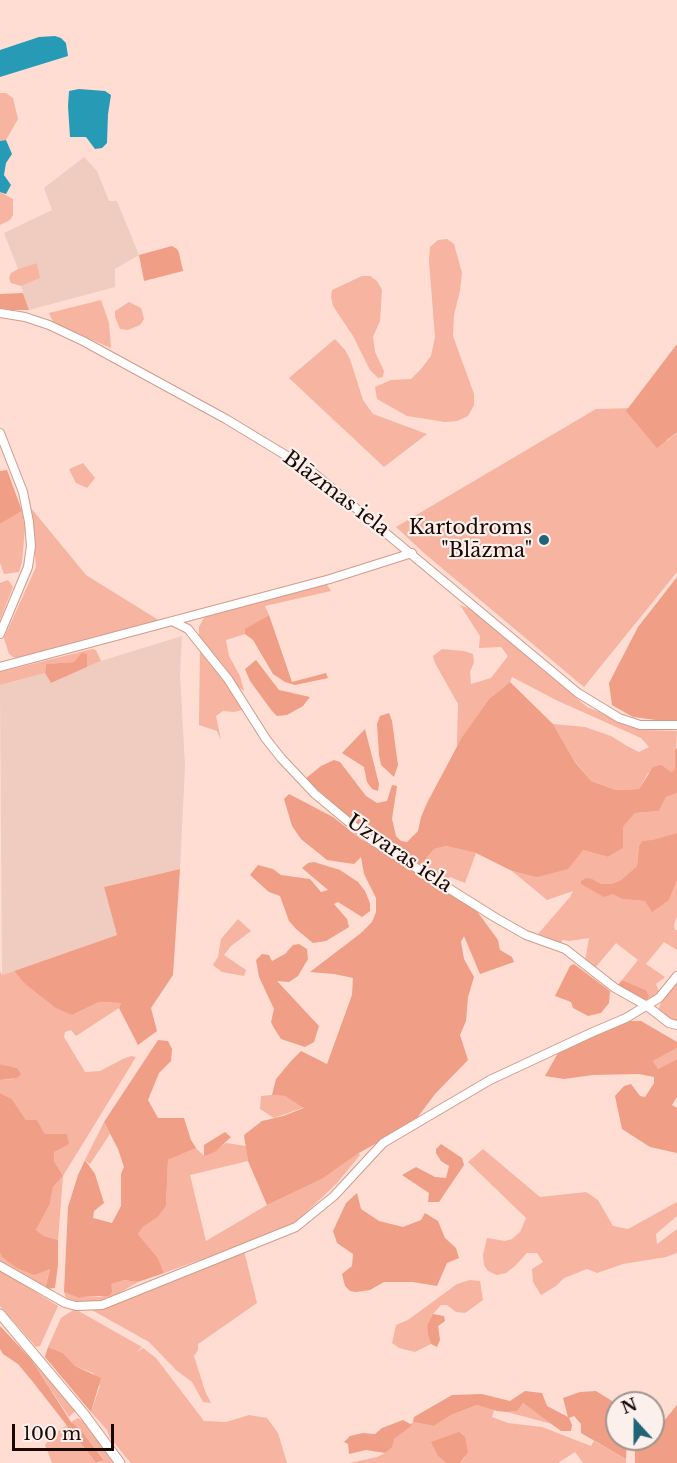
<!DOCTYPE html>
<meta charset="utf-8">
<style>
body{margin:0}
#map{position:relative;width:677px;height:1463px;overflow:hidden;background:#ffddd2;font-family:"Libre Baskerville",serif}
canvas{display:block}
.north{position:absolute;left:605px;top:1391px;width:60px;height:60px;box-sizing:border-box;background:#fbf0ec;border:2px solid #a1938f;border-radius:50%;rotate:339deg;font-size:16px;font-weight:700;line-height:24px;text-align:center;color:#1a0804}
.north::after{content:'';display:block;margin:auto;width:21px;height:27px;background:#206576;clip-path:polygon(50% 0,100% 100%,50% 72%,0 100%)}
.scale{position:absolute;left:12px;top:1424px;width:102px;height:27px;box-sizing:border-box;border:3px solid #1a0804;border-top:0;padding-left:8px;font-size:18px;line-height:21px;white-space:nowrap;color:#1a0804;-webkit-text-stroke:4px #fbf0ec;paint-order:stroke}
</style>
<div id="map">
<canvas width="677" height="1463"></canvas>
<div class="north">N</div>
<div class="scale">100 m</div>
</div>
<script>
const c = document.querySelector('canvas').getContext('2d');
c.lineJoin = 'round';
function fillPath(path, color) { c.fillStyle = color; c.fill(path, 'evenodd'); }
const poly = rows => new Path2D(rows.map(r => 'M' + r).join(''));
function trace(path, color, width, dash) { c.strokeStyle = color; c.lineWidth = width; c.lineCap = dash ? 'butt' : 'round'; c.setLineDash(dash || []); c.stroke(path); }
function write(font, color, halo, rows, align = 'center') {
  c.font = font + ' "Libre Baskerville",serif'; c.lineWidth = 4.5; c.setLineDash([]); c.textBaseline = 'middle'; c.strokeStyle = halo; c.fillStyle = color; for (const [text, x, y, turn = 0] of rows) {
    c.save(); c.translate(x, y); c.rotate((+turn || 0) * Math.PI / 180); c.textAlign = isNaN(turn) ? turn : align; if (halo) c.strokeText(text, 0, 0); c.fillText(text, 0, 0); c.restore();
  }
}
const built = poly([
 [84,157,97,171,109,201,117,201,139,255,115,269,115,287,29,310,21,286,39,278,37,263,18,269,4,233,52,210,44,188],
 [182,636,180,674,185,766,180,869,104,887,117,935,2,975,0,685,45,673,51,683,101,661]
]);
const green = poly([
 [0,93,6,93,13,98,18,119,6,140,0,141],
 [0,192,13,199,13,215,10,220,0,225],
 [447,239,454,244,462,273,460,291,454,315,453,336,474,394,474,405,468,416,457,421,445,422,407,416,377,399,375,387,391,380,411,379,421,369,431,356,435,337,429,261,430,247,438,240],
 [37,263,40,278,21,286,11,283,9,278,11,273,18,269],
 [362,276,370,276,377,281,382,290,380,321,373,337,375,352,384,371,383,377,378,378,370,370,353,336,333,306,331,297,332,290],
 [101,300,109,323,111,348,54,324,49,313],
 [129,302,141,308,144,319,140,325,128,330,120,329,115,317,115,311],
 [335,339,345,350,350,359,363,400,373,414,427,434,384,467,289,378],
 [635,408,667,441,677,432,677,572,584,687,424,553,396,527,596,409],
 [83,463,95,478,87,488,76,483,69,469],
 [31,508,86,575,160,621,18,659,13,657,9,654,4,638,36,567],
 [22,511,25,528,22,562,19,572,4,574,0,563,0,524],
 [8,580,13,587,0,620,0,583],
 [326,583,331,591,265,606,269,615,246,629,245,634,226,640,229,656,240,676,244,691,238,687,199,637,199,627,205,616],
 [460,605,471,609,587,707,646,730,677,731,675,769,671,772,648,773,639,789,616,790,591,781,574,760,553,724,585,727,611,736,627,746,639,752,649,747,641,738,558,701,512,677,510,682,489,699,457,746,458,704,435,663,433,656,442,649,464,651,473,654,474,662,470,672,471,684,491,678,508,656,501,647,479,648,480,636],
 [200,648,235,694,243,710,234,712,223,711,216,716,221,740,217,731,199,725],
 [92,649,96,650,101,661,87,667,87,654,75,662,46,664,45,673,0,685,0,672],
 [677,793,677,833,653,841,642,841,639,846,637,866,621,880,611,884,601,884,592,879,622,899,646,901,669,900,677,881,677,917,674,925,675,930,677,930,677,950,664,942,646,964,665,977,656,984,659,992,648,1000,649,996,646,990,622,980,638,960,616,943,595,968,585,961,589,938,569,941,562,940,561,944,538,934,570,897,573,891,547,900,512,871,537,876,583,850,608,857,623,848,623,827,635,813,659,811,666,797],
 [446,846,476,853,465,883,450,877,445,881,421,865,434,849],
 [238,919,251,931,231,946,224,955,246,970,244,976,222,972,213,965,218,957,221,939],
 [0,971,2,975,14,971,24,983,72,1015,99,1002,121,1003,119,1008,76,1036,71,1030,65,1032,64,1037,85,1072,100,1071,123,1059,131,1056,136,1057,63,1176,58,1240,44,1236,36,1230,50,1204,53,1187,63,1176,54,1161,54,1152,67,1134,45,1134,37,1120,26,1120,12,1099,0,1093,0,1080,13,1079,17,1068,0,1064],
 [677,979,677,1023,661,1013,659,1008,663,998],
 [677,1048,677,1059,658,1069,653,1061],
 [272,1095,285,1096,305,1107,274,1118,260,1109,261,1096],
 [104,1122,110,1134,90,1164,85,1160],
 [226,1143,246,1146,248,1161,190,1175,206,1241,267,1205,322,1179,359,1153,360,1155,337,1183,291,1227,164,1273,158,1258,138,1234,143,1227,158,1217,166,1206,168,1160,196,1148,205,1157],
 [483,1149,540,1197,586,1192,598,1200,613,1226,628,1229,677,1202,677,1216,656,1234,657,1244,677,1229,677,1253,666,1257,623,1264,597,1273,587,1269,564,1278,556,1286,541,1295,533,1282,532,1269,543,1262,537,1253,527,1253,515,1266,506,1273,497,1275,488,1271,484,1265,483,1255,487,1238,505,1241,512,1239,520,1232,526,1218,468,1162],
 [244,1251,257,1303,198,1344,198,1350,194,1356,205,1391,211,1403,203,1402,192,1382,177,1371,149,1342,90,1309,105,1307],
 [0,1253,2,1257,50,1268,45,1289,0,1264],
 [0,1270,58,1306,40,1346,36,1347,0,1306],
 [123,1280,138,1282,107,1300,99,1303,74,1301,66,1298,64,1292,79,1298,90,1296,101,1297,111,1284],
 [470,1280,480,1281,483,1300,465,1313,456,1312,447,1305,441,1305,433,1314,427,1325,431,1344,415,1352,399,1348,392,1343,396,1325,408,1320,457,1284],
 [75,1309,142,1347,136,1353,143,1348,156,1358,204,1421,226,1422,249,1415,267,1418,278,1433,287,1463,131,1463,110,1438,107,1430,91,1412,100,1386,93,1373,75,1366,63,1353,48,1347,61,1318],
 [34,1364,38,1364,75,1411,69,1417],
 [523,1403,552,1424,507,1412,516,1411],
 [477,1405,494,1410,492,1417,508,1423,542,1427,591,1446,594,1441,626,1459,626,1463,583,1463,575,1452,558,1463,460,1463,465,1457,438,1456,446,1463,350,1463,377,1457,385,1453,394,1439,413,1422,434,1426,451,1415],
 [78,1418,85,1422,113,1463,99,1463,104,1459,81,1430,71,1422],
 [67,1425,84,1448,96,1463,52,1463,45,1445,53,1435]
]);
const forest = poly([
 [172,246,177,249,179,253,183,271,144,281,139,255],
 [23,293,29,310,0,310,0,294],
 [677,344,677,432,657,448,626,411],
 [7,470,22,511,0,524,0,471],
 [677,577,677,721,656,720,633,717,612,705,609,683,638,627],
 [269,615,292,682,326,673,328,678,295,685,285,682,273,674,253,640,245,634,245,629],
 [82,653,87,654,87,667,51,683,45,673,46,664,74,662],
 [256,660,279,690,310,697,303,706,287,715,277,716,272,711,250,681,245,669],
 [510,682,553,724,575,762,591,781,616,790,639,789,653,767,661,765,671,772,675,769,675,750,677,748,677,793,666,797,659,811,635,813,623,827,623,848,608,857,583,850,568,869,537,877,512,871,476,853,446,846,434,849,421,865,370,835,305,779,321,766,334,760,340,762,366,796,377,803,387,801,392,785,397,786,392,819,396,836,401,841,407,842,418,831,421,817,427,803,461,739,489,699],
 [389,713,392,721,398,765,394,777,381,765,379,755,377,724,380,716],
 [365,729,379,784,378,791,372,789,367,782,364,767,342,753],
 [289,794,333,817,361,839,476,910,498,940,500,950,512,957,514,962,480,974,464,936,461,942,464,959,474,977,468,997,466,1021,460,1035,468,1060,435,1094,414,1122,359,1153,322,1179,267,1205,248,1161,244,1135,262,1121,283,1116,304,1108,285,1096,272,1095,276,1079,292,1060,301,1051,327,1064,352,995,353,978,334,974,310,972,361,933,372,922,376,912,376,898,364,874,361,857,354,864,327,860,301,839,292,826,284,799],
 [677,833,677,881,669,900,652,912,645,901,622,899,613,894,604,897,581,884,581,881,586,878,592,879,601,884,611,884,621,880,637,866,639,846,642,841,653,840],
 [314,862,340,870,358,882,365,891,370,903,370,911,362,917,338,902,334,904,347,919,349,927,326,941,313,943,296,929,289,921,280,896,269,892,250,875,258,865,273,869,281,875,310,879,321,892,328,890,302,868,308,863],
 [180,869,173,975,151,1008,157,1031,138,1045,119,1008,121,1003,99,1002,72,1015,56,1008,24,983,14,971,117,935,104,887],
 [299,944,307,949,308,959,298,976,289,982,277,981,319,1026,314,1042,305,1047,281,1039,274,1028,271,1022,274,1009,259,977,256,960,262,954,269,955,272,961,285,954,293,945],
 [574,964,610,991,609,1003,601,1013,588,1016,573,1008,571,1002,555,996,570,966],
 [622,980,646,990,649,996,648,1000,637,998,617,986],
 [626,1021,641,1021,677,1042,677,1048,653,1061,658,1069,677,1059,677,1097,672,1105,677,1108,677,1153,650,1147,622,1129,615,1096,624,1086,631,1084,640,1096,645,1097,654,1083,654,1077,639,1074,593,1075,564,1079,545,1076,558,1053],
 [158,1040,168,1041,172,1049,171,1061,159,1073,148,1100,158,1118,184,1118,191,1140,196,1148,168,1160,166,1206,158,1217,143,1227,138,1234,158,1258,164,1273,138,1282,124,1280,111,1284,112,1292,109,1296,90,1296,79,1298,64,1292,68,1207,78,1175,85,1160,95,1174,104,1203,94,1211,93,1218,112,1223,121,1206,121,1174,124,1167,118,1149,104,1122],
 [0,1064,17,1068,21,1074,17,1078,0,1080],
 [0,1093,12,1099,26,1120,37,1120,45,1134,67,1134,69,1144,54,1152,54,1161,63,1176,53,1187,50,1204,36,1230,44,1236,58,1240,58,1265,55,1288,45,1289,50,1269,34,1275,17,1268,2,1257,0,1253],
 [225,1132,231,1137,216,1151,204,1157,204,1145],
 [441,1144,462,1158,464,1165,439,1202,428,1202,429,1193,402,1175,416,1167,435,1177,446,1178,449,1166,441,1161,436,1153,436,1149],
 [357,1193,361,1209,379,1221,403,1227,421,1220,425,1213,438,1221,445,1238,456,1248,459,1258,447,1263,437,1286,413,1282,384,1282,370,1290,356,1292,350,1291,345,1286,342,1274,352,1266,353,1254,337,1243,333,1231,346,1203],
 [433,1314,444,1316,445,1321,438,1326,440,1340,437,1347,431,1344,428,1334,427,1325],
 [0,1326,31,1359,71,1422,81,1430,104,1460,96,1463,33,1382,18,1364,3,1354,0,1349],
 [48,1347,63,1353,75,1366,101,1378,91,1412,45,1357],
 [525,1391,542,1393,547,1406,568,1417,563,1398,580,1392,596,1391,617,1404,617,1439,627,1439,626,1459,581,1433,581,1424,574,1416,569,1418,572,1425,571,1431,561,1431,523,1403,517,1411,507,1412,497,1411,477,1405,451,1415,434,1426,413,1422,414,1417,452,1395,482,1394,510,1401],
 [677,1405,677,1463,635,1463,635,1439,653,1439,653,1426,663,1422],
 [403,1420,412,1425,394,1439,392,1447,385,1453,366,1450,349,1454,348,1444,344,1442,350,1436,363,1433,375,1434,382,1428],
 [459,1432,465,1437,468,1452,460,1463,446,1463,438,1456,431,1442]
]);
const water = poly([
 [55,36,61,38,66,43,68,56,0,77,0,50,39,37],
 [79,89,105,91,111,95,108,114,107,143,102,148,95,149,86,137,70,137,68,106,69,91],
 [6,140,12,154,6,163,4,175,11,185,6,194,0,192,0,141]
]);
const minor = poly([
 [0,313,25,317,49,325,83,341,226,419,310,470,578,693,619,718,640,725,677,725],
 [0,433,23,492,29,522,31,546,28,567,0,634],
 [174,622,188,629,228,679,266,739,281,758,315,794,345,819,370,839,496,918,526,935,565,949,615,988,647,1006,669,1023,677,1025],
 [0,667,330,579,412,553],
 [0,1266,65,1303,76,1306,102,1305,296,1227,334,1196,383,1143,490,1080,593,1032,626,1018,659,998,677,976]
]);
const major = poly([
 [0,1314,84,1414,120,1463]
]);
const markers = [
 [544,540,6,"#206576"]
];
const streetNames = [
 ["Blāzmas iela",336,494,37],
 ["Uzvaras iela",399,854,34]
];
const poiNames = [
 ["Kartodroms",532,528],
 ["\"Blāzma\"",532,551]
];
fillPath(built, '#f0cbbf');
fillPath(green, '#f7b4a0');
fillPath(forest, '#f09e85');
fillPath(water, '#279ab6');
trace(minor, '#d19c8c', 10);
trace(major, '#d19c8c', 11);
trace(minor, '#fff', 8);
trace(major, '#fff', 9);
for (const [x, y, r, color] of markers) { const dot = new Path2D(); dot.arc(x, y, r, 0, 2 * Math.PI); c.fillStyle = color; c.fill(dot); trace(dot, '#fbf0ec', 2); }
write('20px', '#1a0804', '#fbf0ec', streetNames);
write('20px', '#1a0804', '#fbf0ec', poiNames, 'right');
</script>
